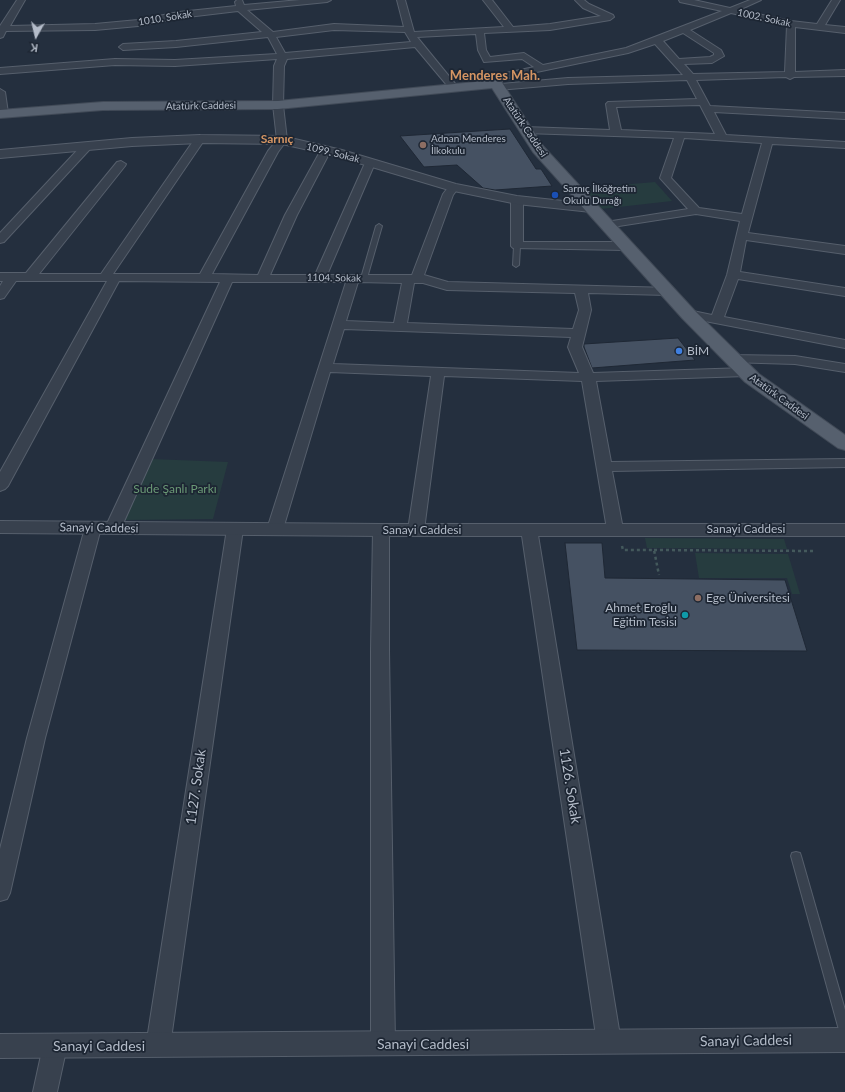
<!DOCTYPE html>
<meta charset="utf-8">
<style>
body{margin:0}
#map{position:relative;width:845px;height:1092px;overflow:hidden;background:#242f3e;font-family:Lato,sans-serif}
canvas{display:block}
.north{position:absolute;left:16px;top:16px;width:40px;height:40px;-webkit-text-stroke:3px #1d2633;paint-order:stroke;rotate:188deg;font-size:11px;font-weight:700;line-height:16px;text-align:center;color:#b4bcc9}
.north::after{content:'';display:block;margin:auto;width:14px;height:18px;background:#b4bcc9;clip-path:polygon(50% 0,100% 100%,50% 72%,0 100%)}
</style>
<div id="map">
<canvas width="845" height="1092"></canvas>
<div class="north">K</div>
</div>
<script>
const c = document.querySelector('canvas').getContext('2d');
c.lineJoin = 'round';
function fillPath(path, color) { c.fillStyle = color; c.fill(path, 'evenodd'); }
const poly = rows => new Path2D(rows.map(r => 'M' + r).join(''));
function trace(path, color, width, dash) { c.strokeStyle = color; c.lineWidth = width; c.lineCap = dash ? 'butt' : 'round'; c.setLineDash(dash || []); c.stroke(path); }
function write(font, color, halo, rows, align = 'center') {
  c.font = font + ' Lato,sans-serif'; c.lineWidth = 3.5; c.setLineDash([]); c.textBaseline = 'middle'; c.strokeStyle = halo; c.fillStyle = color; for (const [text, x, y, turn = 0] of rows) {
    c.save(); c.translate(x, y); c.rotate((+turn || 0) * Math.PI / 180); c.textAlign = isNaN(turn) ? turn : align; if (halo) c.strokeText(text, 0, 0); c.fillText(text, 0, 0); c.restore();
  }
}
const green = poly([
 [655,182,672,201,601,209,584,188],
 [151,459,228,462,213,519,123,520],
 [645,538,784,539,787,549,647,548],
 [695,553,788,554,800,594,792,594,787,578,699,578]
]);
const building = poly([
 [510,129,536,169,541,169,552,186,495,190,483,188,457,165,424,167,400,136,510,129],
 [678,338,695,360,592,368,584,347,584,344,678,338],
 [565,543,602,543,605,578,785,580,807,651,577,650,565,543]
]);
const path = poly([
 [622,546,623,550,654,550,659,575],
 [654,550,814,551]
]);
const service = poly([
 [379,224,382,226,367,278,366,279,362,279,361,278,376,226,379,224],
 [517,244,520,246,519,265,516,267,513,265,514,246,517,244],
 [796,852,800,853,801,856,845,1010,845,1035,841,1034,839,1030,791,856,792,853,796,852]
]);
const minor = poly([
 [17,0,25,0,10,26,95,24,138,20,179,12,236,6,235,2,237,0,242,0,244,5,300,0,331,0,327,2,247,10,273,32,334,24,404,27,397,0,405,0,414,32,504,27,483,0,492,0,513,27,550,24,601,16,583,8,575,0,584,0,589,4,613,15,614,17,610,20,550,30,484,33,486,50,490,57,524,53,543,65,626,48,722,11,680,2,679,0,694,0,730,8,750,0,761,0,739,10,791,21,817,24,832,0,840,0,825,25,845,27,845,33,795,27,795,72,845,70,845,76,794,77,790,79,786,77,696,80,710,106,845,113,845,119,714,112,726,135,845,142,845,148,772,144,748,233,845,246,845,254,746,240,740,272,845,288,845,296,738,279,724,317,845,340,845,348,684,317,682,314,684,311,688,310,712,315,727,275,740,221,696,214,606,228,602,227,600,225,602,223,606,222,688,209,660,178,674,138,525,133,520,130,525,127,610,130,606,104,608,102,697,99,687,80,568,84,498,90,495,89,491,84,497,75,534,67,522,59,484,62,478,50,476,34,417,37,457,86,459,88,457,90,454,91,451,90,415,47,287,59,284,66,283,105,287,140,278,152,212,274,258,275,285,215,322,148,330,148,331,150,297,215,270,275,315,275,365,163,370,160,375,163,327,275,412,275,443,194,450,185,458,185,459,187,453,195,424,275,448,282,671,288,673,291,671,294,667,295,588,293,591,310,582,347,593,373,746,368,751,369,753,372,751,375,746,376,596,381,611,462,845,459,845,467,612,471,623,529,621,532,615,534,609,532,607,529,582,381,444,376,424,530,422,533,416,535,410,533,408,530,431,376,330,372,283,529,281,532,275,534,269,532,267,529,346,282,232,282,121,528,119,531,113,533,107,531,105,528,220,282,119,281,8,486,5,489,0,491,0,472,107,281,16,281,4,298,0,299,0,286,3,281,0,281,0,273,26,273,117,162,121,161,126,164,125,166,39,274,101,274,196,137,200,136,205,139,113,274,200,274,268,151,277,140,273,105,274,66,277,59,175,66,115,65,0,74,0,68,115,59,175,60,277,54,268,37,176,47,123,50,119,47,123,44,176,41,262,32,238,11,179,18,138,26,95,30,6,31,3,37,0,38,0,26,17,0],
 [731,13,787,26,785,72,693,74,684,64,712,63,724,56,721,50,690,30,731,13],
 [334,30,405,32,411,42,285,53,276,37,334,30],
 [683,33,714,53,714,55,710,57,679,59,663,41,683,33],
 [655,44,683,75,568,78,501,84,503,79,628,53,655,44],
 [700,105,715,134,621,130,616,107,700,105],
 [684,138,762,143,742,214,699,208,671,178,684,138],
 [358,282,402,283,394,323,346,321,358,282],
 [414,283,423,283,447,290,575,293,579,310,573,329,407,323,414,283],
 [344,329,571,337,568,347,579,373,333,364,344,329],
 [0,89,5,92,8,113,3,116,0,115,0,89],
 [87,143,91,144,92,146,91,148,4,242,0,243,0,233,83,144,87,143],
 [517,197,523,200,523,242,625,242,629,244,631,246,629,248,625,250,513,248,511,246,511,200,517,197],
 [733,355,795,356,845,364,845,372,795,364,728,362,726,359,728,356,733,355],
 [93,523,99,525,101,528,45,738,10,893,7,899,0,901,0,849,27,738,85,528,87,525,93,523],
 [235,524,241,526,243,529,170,1046,166,1053,158,1056,150,1053,146,1046,227,529,229,526,235,524],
 [529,524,535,526,537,529,621,1042,617,1049,609,1052,601,1049,597,1042,521,529,523,526,529,524],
 [381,525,387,527,389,530,389,651,395,1044,391,1051,383,1054,375,1051,371,1044,371,651,373,530,375,527,381,525],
 [55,1036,63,1039,67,1046,57,1092,33,1092,43,1046,47,1039,55,1036]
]);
const tertiary = poly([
 [200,135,282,136,342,150,456,184,517,196,591,204,596,205,598,208,596,211,591,212,517,204,449,190,335,156,282,144,200,143,132,146,0,158,0,150,132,138,200,135],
 [0,521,381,524,845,524,845,536,381,536,0,533,0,521],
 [845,1028,845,1052,0,1058,0,1034,845,1028]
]);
const primary = poly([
 [496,80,501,81,543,146,694,310,759,374,845,435,845,450,838,448,745,382,682,318,533,152,492,88,278,109,103,110,0,118,0,110,103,102,278,101,496,80]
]);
const markers = [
 [423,145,4,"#8d6e63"],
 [555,195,4,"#1a4fb4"],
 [679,351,4,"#3f7fe0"],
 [698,598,4,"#8d6e63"],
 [685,615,4,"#0f9aa8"]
];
const farStreetnames = [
 ["1010. Sokak",165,18,-9],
 ["1002. Sokak",764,18,12],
 ["Atatürk Caddesi",201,106,-1],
 ["Atatürk Caddesi",525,127,56],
 ["1099. Sokak",333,153,14],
 ["1104. Sokak",334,278,1],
 ["Atatürk Caddesi",779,397,36]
];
const farPoinames = [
 ["Adnan Menderes",431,139],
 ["İlkokulu",431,151],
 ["Sarnıç İlköğretim",563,189],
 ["Okulu Durağı",563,201]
];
const farQuarternames = [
 ["Sarnıç",277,139]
];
const poiNames = [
 ["BİM",687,351],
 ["Ege Üniversitesi",706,598],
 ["Ahmet Eroğlu",677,608,"right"],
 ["Eğitim Tesisi",677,622,"right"]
];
const parkNames = [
 ["Sude Şanlı Parkı",175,489]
];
const streetNames = [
 ["Sanayi Caddesi",99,528,1],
 ["Sanayi Caddesi",746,529],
 ["Sanayi Caddesi",422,530]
];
const farDistrictnames = [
 ["Menderes Mah.",495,76]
];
const nearStreetnames = [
 ["1126. Sokak",570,786,81],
 ["1127. Sokak",196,787,-82],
 ["Sanayi Caddesi",746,1041,-1],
 ["Sanayi Caddesi",423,1044],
 ["Sanayi Caddesi",99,1046]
];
fillPath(green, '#263c3f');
fillPath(building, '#455162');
trace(building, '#1f2835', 1);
trace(service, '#565f6c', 2);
trace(minor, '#565f6c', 2);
trace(tertiary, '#565f6c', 2);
trace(primary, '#414a57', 2);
trace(path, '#44595c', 2.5, [3, 3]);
fillPath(service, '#38414e');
fillPath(minor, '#38414e');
fillPath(tertiary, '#38414e');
fillPath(primary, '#56606e');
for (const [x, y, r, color] of markers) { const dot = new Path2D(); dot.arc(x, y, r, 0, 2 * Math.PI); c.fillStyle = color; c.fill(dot); trace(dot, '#1d2633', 1.5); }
write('10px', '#b4bcc9', '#1d2633', farStreetnames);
write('10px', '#b4bcc9', '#1d2633', farPoinames, 'left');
write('bold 12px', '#d59563', '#1d2633', farQuarternames);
write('12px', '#b4bcc9', '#1d2633', poiNames, 'left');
write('12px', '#6b9a76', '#1d2633', parkNames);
write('12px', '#b4bcc9', '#1d2633', streetNames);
write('bold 13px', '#d59563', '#1d2633', farDistrictnames);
write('14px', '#b4bcc9', '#1d2633', nearStreetnames);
</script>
